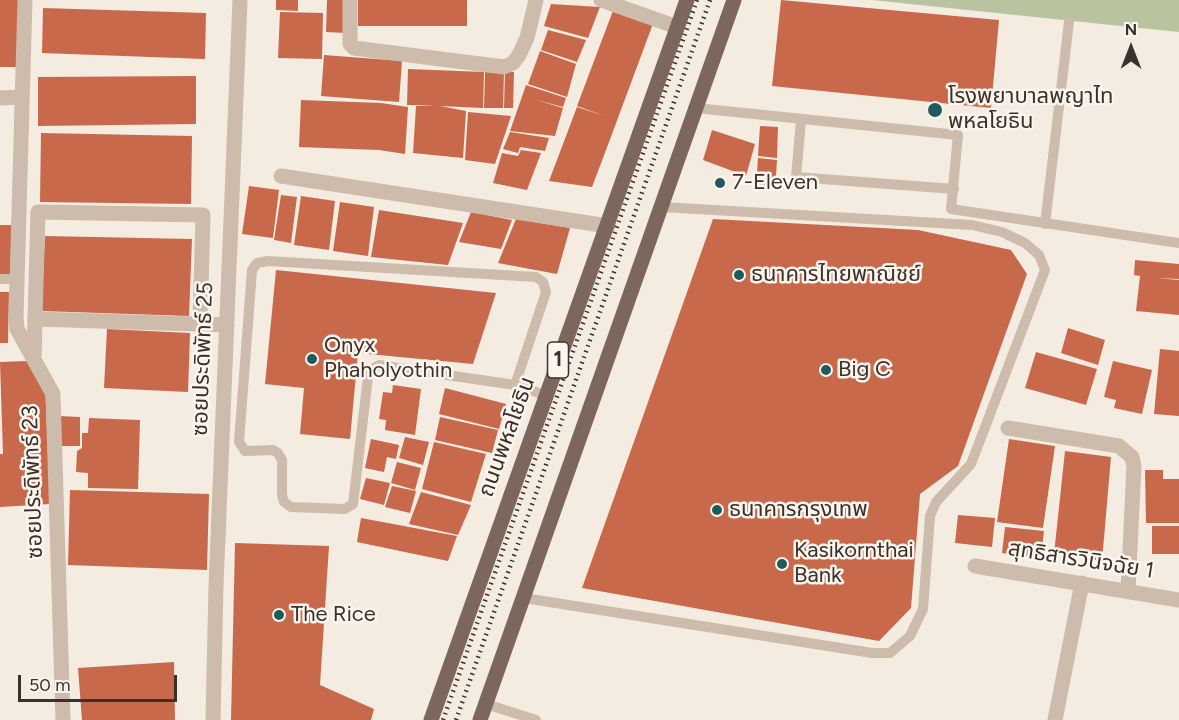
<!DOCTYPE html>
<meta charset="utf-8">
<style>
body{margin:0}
#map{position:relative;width:1179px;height:720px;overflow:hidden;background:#f4ebe1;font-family:Figtree,sans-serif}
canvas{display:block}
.north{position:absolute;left:1101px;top:18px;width:60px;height:60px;-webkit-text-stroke:4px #fbf5ee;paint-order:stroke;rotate:0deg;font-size:16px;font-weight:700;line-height:24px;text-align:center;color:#3b302b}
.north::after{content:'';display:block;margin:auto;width:21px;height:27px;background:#3b302b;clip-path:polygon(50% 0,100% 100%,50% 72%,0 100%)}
.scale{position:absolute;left:18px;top:675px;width:159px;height:27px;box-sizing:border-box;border:3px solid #3b302b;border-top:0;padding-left:8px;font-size:18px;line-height:21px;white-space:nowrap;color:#3b302b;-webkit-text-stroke:4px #fbf5ee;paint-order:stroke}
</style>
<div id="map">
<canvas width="1179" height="720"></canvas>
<div class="north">N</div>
<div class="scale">50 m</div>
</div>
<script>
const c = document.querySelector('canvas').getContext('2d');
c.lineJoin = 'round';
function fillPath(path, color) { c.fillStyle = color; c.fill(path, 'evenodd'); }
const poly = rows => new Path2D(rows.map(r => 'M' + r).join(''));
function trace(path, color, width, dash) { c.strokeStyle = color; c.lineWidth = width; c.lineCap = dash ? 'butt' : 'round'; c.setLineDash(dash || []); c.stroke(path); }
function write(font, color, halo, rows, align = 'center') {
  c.font = font + ' Figtree,"Noto Sans Thai",sans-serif'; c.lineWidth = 5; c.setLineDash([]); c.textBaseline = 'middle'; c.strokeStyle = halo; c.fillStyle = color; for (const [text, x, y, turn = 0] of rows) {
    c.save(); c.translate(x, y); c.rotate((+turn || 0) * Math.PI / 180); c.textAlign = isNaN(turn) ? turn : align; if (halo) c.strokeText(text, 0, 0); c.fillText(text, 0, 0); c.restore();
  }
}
const green = poly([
 [872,0,1179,0,1179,32,1169,31]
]);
const building = poly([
 [0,0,18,0,19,67,0,67],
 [276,0,298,0,298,11,276,10],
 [327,0,347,0,346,33,326,32],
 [358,0,467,0,467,26,358,26],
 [781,0,999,20,991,108,772,86],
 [551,4,600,7,588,38,544,26],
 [43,8,206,13,205,59,42,53],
 [614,8,654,21,609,142,592,187,549,181,577,107,605,116,577,106],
 [280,12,323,13,322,59,278,58],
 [548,30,586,40,577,62,541,50],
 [540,51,576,64,567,97,528,84],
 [324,55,402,61,399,102,321,96],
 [408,69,484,72,483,108,440,106,466,111,463,158,413,153,416,106,436,105,407,105],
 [485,72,504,73,503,108,484,108],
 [505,72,514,72,513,108,504,108],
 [196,76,196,124,38,126,38,77],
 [526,85,566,98,563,107,533,99,563,108,555,136,510,131],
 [301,100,381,103,408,107,405,154,379,150,299,147],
 [468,112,511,116,495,164,465,160],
 [760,126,778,127,777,158,758,156],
 [712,130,755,144,746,176,703,160],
 [510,132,549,138,545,151,520,147,518,153,503,149],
 [41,133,192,136,191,204,40,202],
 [521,150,541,153,527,190,493,183,502,153,518,156],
 [758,158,777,160,775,190,756,189],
 [249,186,279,190,273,238,242,234],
 [281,195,297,197,291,243,274,240],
 [301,196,335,201,329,250,294,245],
 [340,202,374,207,368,256,333,251],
 [379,210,463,223,448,265,371,257],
 [471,212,512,220,501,249,459,242],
 [516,219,570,228,557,274,498,263],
 [713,219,918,230,1011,250,1027,274,958,466,920,494,911,608,879,641,582,588],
 [0,225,14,225,14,275,0,275],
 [45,236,192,239,189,316,41,311],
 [1135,260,1179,264,1179,279,1156,278,1179,280,1179,315,1136,311,1140,276,1134,275],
 [276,270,496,293,473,364,358,353,350,439,300,434,304,388,265,384],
 [0,292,9,292,8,343,0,343],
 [1068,328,1105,340,1098,365,1061,353],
 [107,329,190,333,188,392,104,388],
 [1160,349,1179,351,1179,416,1154,414],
 [1036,352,1097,369,1086,405,1025,388],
 [27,361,45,381,50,504,0,507,0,454,3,454,0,362],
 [1113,361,1152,370,1142,414,1114,408,1116,400,1104,397],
 [393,385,421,389,415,435,385,430,386,420,379,419,383,392,392,393],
 [445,388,506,404,499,429,439,414],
 [59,416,80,417,80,446,58,446],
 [440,417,498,430,492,453,435,440],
 [89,418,140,420,138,489,88,488,88,473,76,472,77,451,82,448,82,433,88,433],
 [405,437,429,442,423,465,399,458],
 [371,439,399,445,396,459,387,457,384,472,365,468],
 [1009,439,1055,446,1043,528,997,522],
 [434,442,486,454,471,502,422,489],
 [1065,451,1111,457,1102,561,1054,554],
 [397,462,421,468,415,490,391,483],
 [1145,470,1163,470,1163,479,1179,479,1179,523,1146,523],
 [366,478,390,483,384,505,360,499],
 [392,486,416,491,410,513,385,507],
 [70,490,209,494,207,570,68,565],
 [421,492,471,505,458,535,409,524],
 [958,515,995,518,992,547,955,543],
 [361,518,457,536,448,561,357,542],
 [1152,526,1179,526,1179,554,1152,554],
 [1005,527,1044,531,1041,558,1002,553],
 [235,543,329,546,320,685,374,709,371,720,231,720],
 [174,662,175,720,82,720,78,668]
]);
const lane = poly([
 [696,108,958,135,951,209,1179,243],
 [801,120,796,177,954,189],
 [1045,224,1069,22],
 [0,279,19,279],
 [515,385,546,292,543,282,536,277,268,261,257,263,252,270,239,442,245,451,273,450,278,453,282,460,282,495,284,502,291,507,345,509,353,504,368,377,372,369,379,365,515,385,545,395],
 [524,598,872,653,890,653,910,636,923,609,930,516,936,502,971,464,1045,270,1039,255,1025,243,1002,232,972,225,662,207],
 [486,704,536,720]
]);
const street = poly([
 [25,0,16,317,17,329,53,394,63,720],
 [350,0,350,44,354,48,504,67,513,63,519,55,527,38,536,0],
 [601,0,677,27],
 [0,98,21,97],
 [281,176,608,226],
 [35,319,38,212,203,215,200,323],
 [34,359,35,319,227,325],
 [1008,428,1119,446,1132,457,1134,466,1128,590],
 [975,566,1179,600],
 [213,720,216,586,240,0],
 [1055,720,1082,583]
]);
const primary = poly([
 [431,720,687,0],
 [480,720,734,0]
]);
const rail = poly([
 [443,720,697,0],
 [456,720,710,0]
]);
const markers = [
 [935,110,8,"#1f5a5e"],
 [720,183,6,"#1f5a5e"],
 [739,275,6,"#1f5a5e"],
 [312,359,6,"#1f5a5e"],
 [826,370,6,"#1f5a5e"],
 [717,510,6,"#1f5a5e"],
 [782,564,6,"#1f5a5e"],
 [279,615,6,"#1f5a5e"]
];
const shields = [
 [558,360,21]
];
const shieldNames = [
 ["1",558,360]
];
const poiNames = [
 ["โรงพยาบาลพญาไท",948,97],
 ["พหลโยธิน",948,122],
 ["7-Eleven",732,183],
 ["ธนาคารไทยพาณิชย์",751,275],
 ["Onyx",324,346],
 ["Phaholyothin",324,371],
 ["Big C",838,370],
 ["ธนาคารกรุงเทพ",729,510],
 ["Kasikornthai",794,551],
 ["Bank",794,576],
 ["The Rice",291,615]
];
const streetNames = [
 ["ซอยประดิพัทธ์ 25",203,359,-88],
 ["ถนนพหลโยธิน",507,437,-70],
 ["ซอยประดิพัทธ์ 23",33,482,-92],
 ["สุทธิสารวินิจฉัย 1",1081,560,9]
];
fillPath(green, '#b8c4a0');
fillPath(building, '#c8694b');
trace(lane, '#cdbbac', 10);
trace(street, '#cdbbac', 15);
trace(primary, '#7d675c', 15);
trace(rail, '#3b302b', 4.5, [1.5, 4.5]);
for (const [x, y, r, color] of markers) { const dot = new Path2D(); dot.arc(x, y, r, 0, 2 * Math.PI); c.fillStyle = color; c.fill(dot); trace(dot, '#fbf5ee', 2); }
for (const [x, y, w] of shields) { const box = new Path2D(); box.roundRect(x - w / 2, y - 18, w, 36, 4.5); c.fillStyle = '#fbf5ee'; c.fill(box); trace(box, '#3b302b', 1.5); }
write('bold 21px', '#3b302b', null, shieldNames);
write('22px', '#3b302b', '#fbf5ee', poiNames, 'left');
write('22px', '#3b302b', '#fbf5ee', streetNames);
</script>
